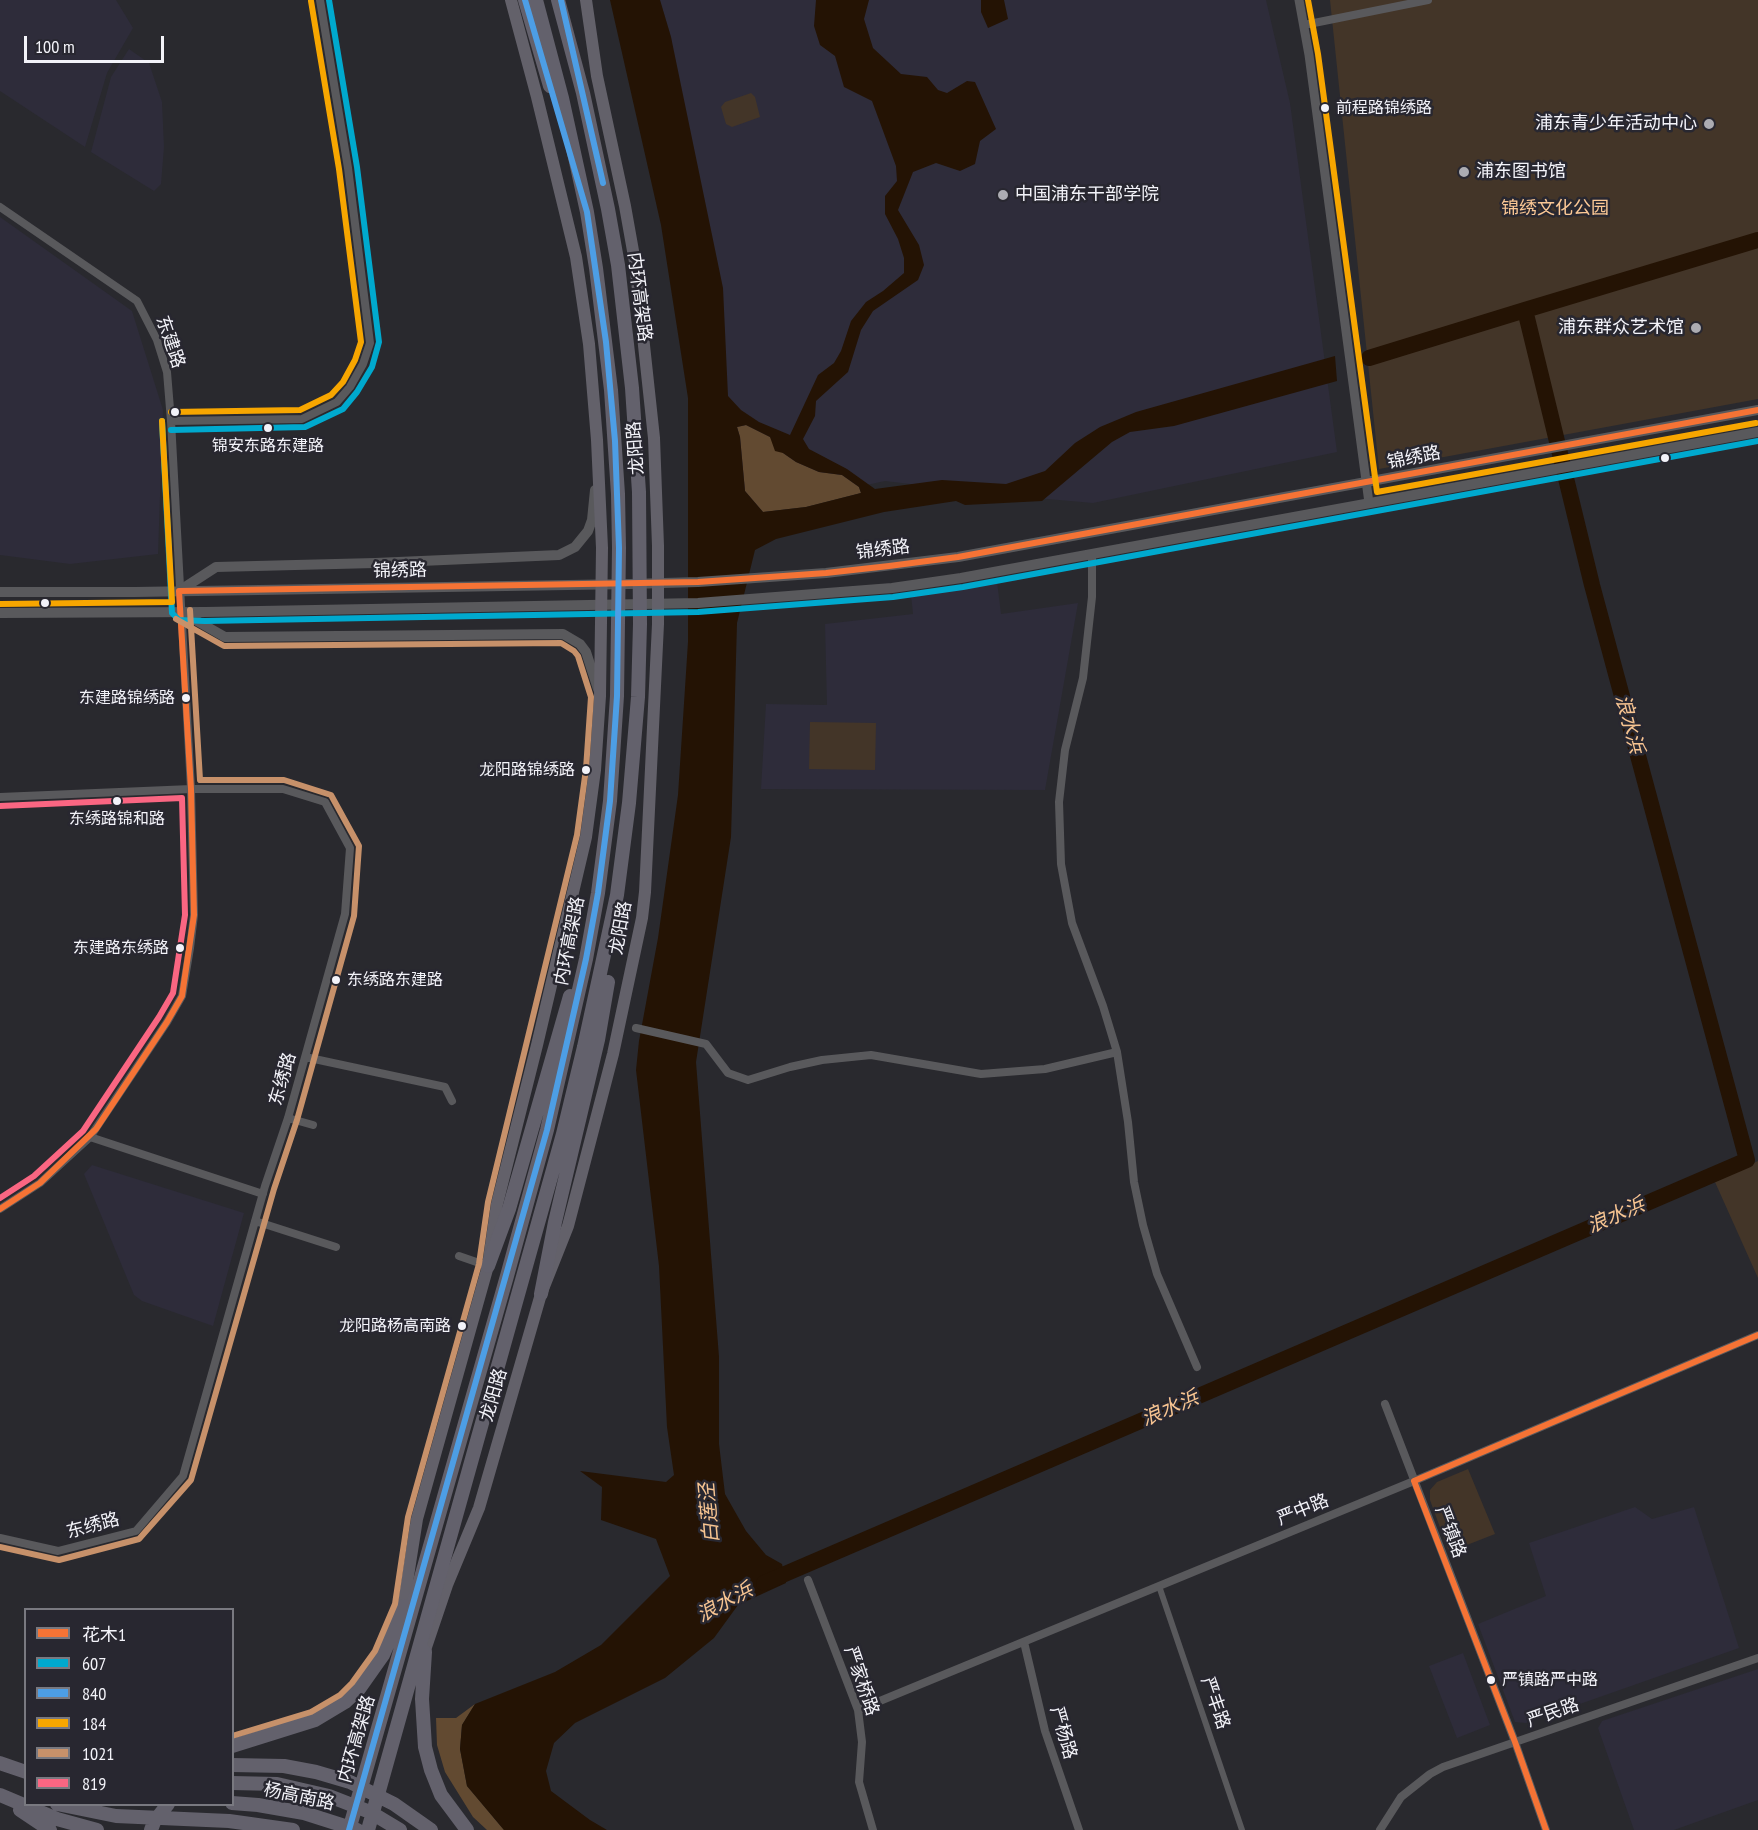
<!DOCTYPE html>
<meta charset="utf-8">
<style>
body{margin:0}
#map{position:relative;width:1758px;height:1830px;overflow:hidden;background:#29292e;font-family:"PT Sans Narrow","Noto Sans SC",sans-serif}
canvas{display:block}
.legend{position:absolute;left:24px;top:1608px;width:210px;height:198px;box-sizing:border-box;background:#282730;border:2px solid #797980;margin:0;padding:8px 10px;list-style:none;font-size:18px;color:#f3f3f9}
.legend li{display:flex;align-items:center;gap:12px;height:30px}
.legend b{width:30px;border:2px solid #797980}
.scale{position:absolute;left:24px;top:36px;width:140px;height:27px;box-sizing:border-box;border:3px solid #f3f3f9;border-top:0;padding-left:8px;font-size:18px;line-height:21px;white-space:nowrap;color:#f3f3f9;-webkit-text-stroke:4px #282730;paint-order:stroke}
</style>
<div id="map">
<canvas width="1758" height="1830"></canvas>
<ul class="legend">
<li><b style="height:8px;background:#f57335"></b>花木1</li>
<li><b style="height:8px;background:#00a9ce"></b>607</li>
<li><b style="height:8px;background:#4d9ee5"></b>840</li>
<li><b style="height:8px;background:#f7a600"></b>184</li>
<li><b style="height:8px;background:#c7916a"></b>1021</li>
<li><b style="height:8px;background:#fa6682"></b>819</li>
</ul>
<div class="scale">100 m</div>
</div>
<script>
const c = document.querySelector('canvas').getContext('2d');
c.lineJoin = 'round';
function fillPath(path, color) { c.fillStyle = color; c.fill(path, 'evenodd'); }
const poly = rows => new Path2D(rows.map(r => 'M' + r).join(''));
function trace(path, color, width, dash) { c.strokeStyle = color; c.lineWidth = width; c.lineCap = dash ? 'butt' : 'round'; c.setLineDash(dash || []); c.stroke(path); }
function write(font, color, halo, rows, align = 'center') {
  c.font = font + ' "PT Sans Narrow","Noto Sans SC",sans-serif'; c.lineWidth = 5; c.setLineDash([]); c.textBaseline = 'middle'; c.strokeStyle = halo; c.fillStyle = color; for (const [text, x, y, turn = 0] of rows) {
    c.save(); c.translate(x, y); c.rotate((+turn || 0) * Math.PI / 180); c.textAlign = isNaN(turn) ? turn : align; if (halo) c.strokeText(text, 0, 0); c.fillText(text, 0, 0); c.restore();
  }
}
const built = poly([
 [0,0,116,0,133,28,107,73,85,147,0,91],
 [660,0,1266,0,1290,103,1337,452,1093,503,1002,495,885,481,734,514,671,37],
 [129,49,149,63,162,102,164,147,161,184,154,191,91,152,111,77],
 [0,217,132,311,163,410,158,554,70,564,0,555],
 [997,581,1001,614,1078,603,1045,790,761,789,766,704,827,705,825,624,913,614,911,595],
 [92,1165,244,1213,213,1326,142,1301,134,1295,84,1174],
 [1635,1507,1652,1519,1694,1507,1739,1648,1526,1723,1515,1722,1478,1624,1546,1596,1529,1543],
 [1463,1653,1490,1725,1457,1738,1429,1666],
 [1758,1669,1758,1800,1674,1830,1634,1830,1598,1728,1602,1721]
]);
const green = poly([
 [1330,0,1758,0,1758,399,1379,469],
 [751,93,755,97,760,117,732,127,726,124,721,107,725,102],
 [810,722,876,723,875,770,809,769],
 [1758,1161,1758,1278,1715,1182],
 [1468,1469,1495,1534,1449,1552,1430,1500,1430,1490,1437,1482]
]);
const forest = poly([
 [746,425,770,437,783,453,796,462,819,472,842,475,859,487,861,493,806,507,763,512,745,491,740,437,737,427],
 [475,1704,462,1725,460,1749,467,1786,504,1830,487,1830,473,1817,445,1772,437,1745,436,1718,456,1718]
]);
const water = poly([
 [610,0,660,0,671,37,723,288,728,396,741,410,759,422,790,435,818,375,834,363,841,351,851,321,866,302,883,291,904,273,904,258,898,239,885,214,885,196,897,181,896,166,872,101,844,87,835,56,820,45,814,26,816,0,869,0,864,19,873,48,901,74,927,77,938,90,947,93,967,81,975,82,996,129,980,141,975,164,960,171,936,163,913,172,898,210,919,245,924,265,918,280,873,311,861,330,848,372,816,401,815,416,803,439,809,449,847,469,875,489,942,480,1006,484,1045,471,1075,443,1100,427,1136,412,1335,356,1337,381,1174,426,1130,432,1112,442,1042,501,965,505,956,501,884,512,776,539,755,550,737,623,731,837,696,1062,719,1357,719,1444,725,1494,746,1531,766,1555,782,1564,786,1583,738,1605,714,1638,665,1678,575,1723,554,1743,546,1771,551,1791,590,1820,607,1830,504,1830,467,1786,460,1749,462,1725,475,1704,555,1672,601,1645,670,1576,656,1539,601,1520,602,1487,580,1471,666,1482,674,1475,667,1427,659,1266,636,1070,639,1041,658,938,678,795,688,642,688,398,661,225],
 [746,425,770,437,775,451,783,453,796,462,819,472,842,475,859,487,861,493,806,507,763,512,745,491,740,437,737,427],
 [981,0,1004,0,1008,19,988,28,981,12]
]);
const river = poly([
 [1369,358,1525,310,1758,240],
 [764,1583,1747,1160,1592,585,1525,310]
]);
const pedestrian = poly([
 [1159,1586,1242,1830]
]);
const minor = poly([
 [1304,25,1428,0],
 [0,207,137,301,157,340,167,372,171,421,191,789,194,915,190,948,182,996,167,1022,90,1137,40,1183,0,1209],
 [171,421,302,419,337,402,350,387,363,364,370,343,348,168,320,0],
 [1092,554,1092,597,1083,678,1065,750,1059,802,1061,864,1072,923,1103,1006,1117,1052,1128,1122,1134,1182,1143,1225,1157,1274,1197,1367],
 [0,797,191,789,283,789,325,802,350,848,345,914,288,1118,265,1186,183,1476,136,1531,58,1551,0,1538],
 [636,1028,706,1044,728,1073,748,1080,790,1067,822,1060,871,1055,981,1074,1045,1069,1117,1052],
 [305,1057,445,1087,452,1101],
 [288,1118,313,1125],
 [90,1137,263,1194],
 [255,1221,336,1247],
 [459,1256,488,1266],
 [1385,1404,1515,1742,1546,1830],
 [808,1580,858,1710,862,1742,859,1782,873,1830],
 [1024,1642,1045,1731,1079,1830],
 [858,1710,1414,1481,1758,1335],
 [1380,1830,1401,1797,1430,1774,1443,1767,1758,1658]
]);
const tertiary = poly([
 [1299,0,1309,55,1369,503]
]);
const secondary = poly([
 [179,591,216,567,375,563,559,555,575,547,588,531,592,520,595,490],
 [0,592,135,592,630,584,698,582,826,573,958,557,1758,410],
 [0,613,205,612,698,603,892,588,961,578,1758,432],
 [183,613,225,637,563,634,580,644,586,652,598,689]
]);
const primary = poly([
 [402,1614,417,1519,488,1266,497,1204,537,1045,586,837,595,770,600,696,602,548,597,440,589,344,576,257,537,97,511,0],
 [425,1650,447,1585,479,1508,541,1294,568,1226,613,1054,642,918,645,892,658,624,658,546,654,438,635,262,625,206,597,76,586,0]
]);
const trunk = poly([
 [525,0,550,86],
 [488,1266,509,1209,570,996],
 [541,1294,555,1222,598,1040,608,982],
 [425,1652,422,1699,425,1747,431,1770,441,1795,467,1830],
 [232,1746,315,1720,345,1702,359,1689,383,1655,404,1606],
 [0,1763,26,1772],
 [232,1765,284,1766,316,1772,350,1782,394,1804,431,1830],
 [232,1783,277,1784,329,1796,370,1812,400,1830],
 [0,1795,57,1819,97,1830],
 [232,1803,258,1805,304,1813,357,1830],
 [57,1804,116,1816,229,1821,293,1830],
 [20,1810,50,1830],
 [151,1830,154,1822,168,1804],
 [349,1830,507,1276,547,1130,586,959,598,893,610,801,617,696,619,548,618,494,611,390,596,268,587,212,562,98,536,0],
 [368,1830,563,1134,584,1047,617,895,629,803,638,697,640,624,639,492,632,388,618,265,608,209,583,93,558,0]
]);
const bus1 = poly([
 [0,1209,40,1183,96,1129,167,1022,182,996,194,915,191,789,179,591,698,582,826,573,889,566,958,557,1758,410],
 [1546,1830,1515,1742,1414,1481,1758,1335]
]);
const bus2 = poly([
 [162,421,172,613,179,620,205,621,698,612,893,597,963,587,1758,441],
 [171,430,305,427,343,409,357,392,372,367,379,342,357,167,329,0]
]);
const bus3 = poly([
 [561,0,603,183],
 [349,1830,547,1130,586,959,598,893,610,801,617,696,619,548,615,441,606,342,587,212,525,0]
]);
const bus4 = poly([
 [1308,0,1318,54,1377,492,1756,423],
 [171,412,300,410,331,395,343,382,355,360,361,342,339,169,311,1],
 [0,604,172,602,162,421]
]);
const bus5 = poly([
 [176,619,224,646,561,643,574,651,578,656,591,697,586,769,577,835,488,1202,479,1264,408,1517,395,1604,375,1651,352,1683,340,1695,311,1712,232,1736],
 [0,1547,59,1560,139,1539,191,1480,274,1189,297,1120,354,916,359,846,331,795,284,780,200,780,190,610]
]);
const bus6 = poly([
 [0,1198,34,1176,83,1131,159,1017,173,993,185,915,182,798,0,806]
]);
const markers = [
 [1325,108,5,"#f3f3f9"],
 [1709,124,6,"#acacb2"],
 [1464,172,6,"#acacb2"],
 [1003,195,6,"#acacb2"],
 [1696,328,6,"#acacb2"],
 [175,412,5,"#f3f3f9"],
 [268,428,5,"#f3f3f9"],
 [1665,458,5,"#f3f3f9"],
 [45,603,5,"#f3f3f9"],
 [186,698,5,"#f3f3f9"],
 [586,770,5,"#f3f3f9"],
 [117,801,5,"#f3f3f9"],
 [180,948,5,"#f3f3f9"],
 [336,980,5,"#f3f3f9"],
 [462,1326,5,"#f3f3f9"],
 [1491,1680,5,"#f3f3f9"]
];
const busNames = [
 ["前程路锦绣路",1336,108,"left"],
 ["锦安东路东建路",268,446,"center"],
 ["东建路锦绣路",175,698],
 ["龙阳路锦绣路",575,770],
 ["东绣路锦和路",117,819,"center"],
 ["东建路东绣路",169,948],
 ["东绣路东建路",347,980,"left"],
 ["龙阳路杨高南路",451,1326],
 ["严镇路严中路",1502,1680,"left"]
];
const poiNames = [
 ["浦东青少年活动中心",1697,124],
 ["浦东图书馆",1476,172,"left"],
 ["中国浦东干部学院",1015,195,"left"],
 ["浦东群众艺术馆",1684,328]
];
const parkNames = [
 ["锦绣文化公园",1555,209]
];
const streetNames = [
 ["内环高架路",639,297,83],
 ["东建路",170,342,71],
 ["龙阳路",636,448,-94],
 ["锦绣路",1414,458,-11],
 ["锦绣路",883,550,-7],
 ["锦绣路",400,571,-1],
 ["龙阳路",621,928,-80],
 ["内环高架路",570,941,-79],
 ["东绣路",283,1079,-74],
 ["龙阳路",494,1395,-74],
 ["严中路",1303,1510,-22],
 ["东绣路",93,1526,-15],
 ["严镇路",1450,1532,69],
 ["严家桥路",861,1681,71],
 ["严丰路",1215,1703,71],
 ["严民路",1553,1713,-19],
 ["严杨路",1063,1733,74],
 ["内环高架路",357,1739,-74],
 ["杨高南路",299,1797,12]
];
const waterNames = [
 ["浪水浜",1629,724,75],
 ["浪水浜",1616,1216,-23],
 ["浪水浜",1170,1409,-23],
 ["白莲泾",710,1513,-95],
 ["浪水浜",725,1603,-28]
];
fillPath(built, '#2e2c3a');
fillPath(green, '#433528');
fillPath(forest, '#624a31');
fillPath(water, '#241304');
trace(river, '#241304', 16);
trace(pedestrian, '#59595c', 6);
trace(minor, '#59595c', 8);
trace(tertiary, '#59595c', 9);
trace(secondary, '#59595c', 10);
trace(primary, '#63616a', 12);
trace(trunk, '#63616c', 14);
trace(bus1, '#f57335', 6);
trace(bus2, '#00a9ce', 6);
trace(bus3, '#4d9ee5', 6);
trace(bus4, '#f7a600', 6);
trace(bus5, '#c7916a', 6);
trace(bus6, '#fa6682', 6);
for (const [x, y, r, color] of markers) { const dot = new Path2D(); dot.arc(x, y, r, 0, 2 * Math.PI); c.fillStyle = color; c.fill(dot); trace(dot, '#282730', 2); }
write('16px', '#f3f3f9', '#282730', busNames, 'right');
write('18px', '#f3f3f9', '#282730', poiNames, 'right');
write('18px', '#fbc895', '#282730', parkNames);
write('18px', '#f3f3f9', '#282730', streetNames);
write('italic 20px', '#f7c491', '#282730', waterNames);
</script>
